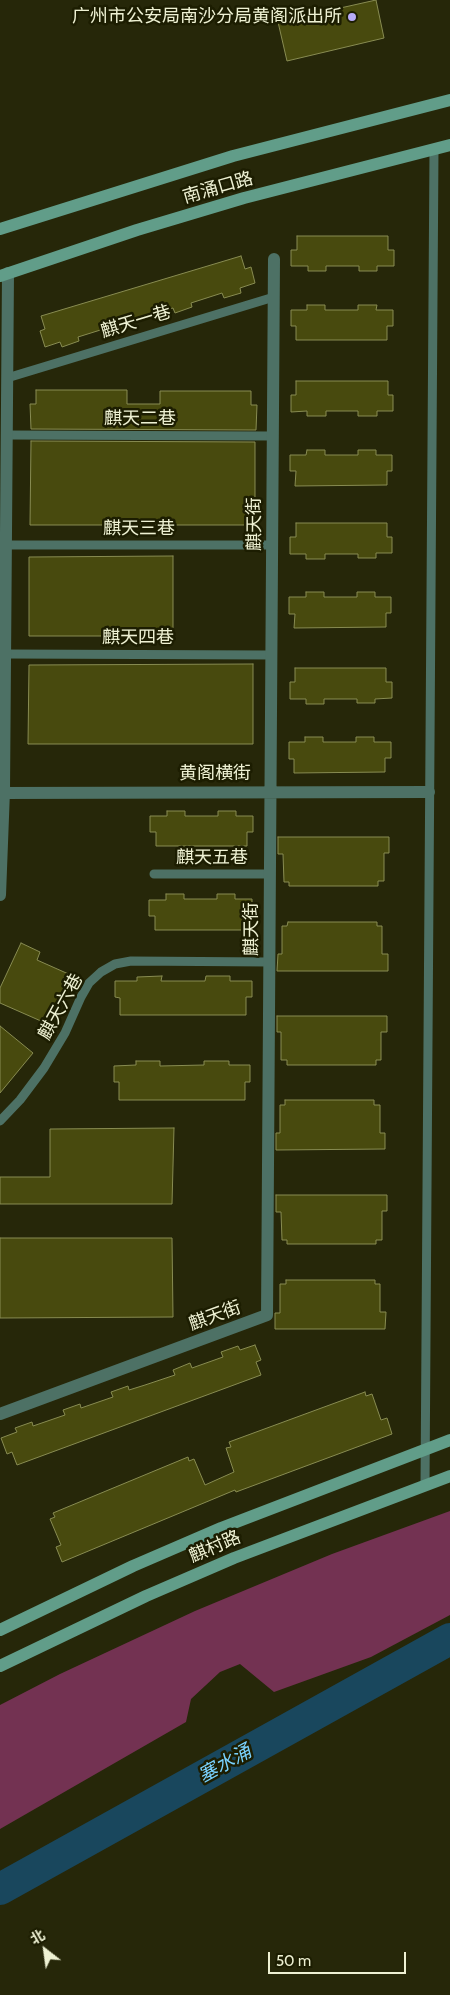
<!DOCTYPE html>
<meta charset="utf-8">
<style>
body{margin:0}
#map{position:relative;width:450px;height:1995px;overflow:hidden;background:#262709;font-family:Cabin,"Noto Sans SC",sans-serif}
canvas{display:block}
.north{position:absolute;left:20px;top:1925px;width:50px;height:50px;-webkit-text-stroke:4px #1c1d01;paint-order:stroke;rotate:330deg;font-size:14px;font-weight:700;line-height:20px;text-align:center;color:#eef1d3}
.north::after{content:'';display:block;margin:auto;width:18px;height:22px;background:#eef1d3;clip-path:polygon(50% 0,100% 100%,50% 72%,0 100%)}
.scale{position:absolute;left:268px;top:1952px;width:138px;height:22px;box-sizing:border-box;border:2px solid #eef1d3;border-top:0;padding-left:6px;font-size:15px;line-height:18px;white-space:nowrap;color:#eef1d3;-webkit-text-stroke:4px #1c1d01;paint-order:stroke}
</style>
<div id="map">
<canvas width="450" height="1995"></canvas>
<div class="north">北</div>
<div class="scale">50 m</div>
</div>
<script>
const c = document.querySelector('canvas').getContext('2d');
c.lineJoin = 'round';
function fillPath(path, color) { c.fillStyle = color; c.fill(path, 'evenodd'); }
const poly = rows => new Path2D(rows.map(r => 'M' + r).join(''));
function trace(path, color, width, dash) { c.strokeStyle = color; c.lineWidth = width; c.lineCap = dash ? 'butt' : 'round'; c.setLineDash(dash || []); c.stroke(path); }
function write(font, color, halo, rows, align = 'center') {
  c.font = font + ' Cabin,"Noto Sans SC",sans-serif'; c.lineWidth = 5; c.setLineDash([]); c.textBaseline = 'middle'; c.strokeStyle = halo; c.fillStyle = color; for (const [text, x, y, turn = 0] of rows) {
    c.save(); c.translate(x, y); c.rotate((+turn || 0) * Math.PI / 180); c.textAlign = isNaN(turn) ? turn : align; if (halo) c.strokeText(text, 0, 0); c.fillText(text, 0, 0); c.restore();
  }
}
const green = poly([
 [450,1511,450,1615,371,1657,274,1692,240,1664,220,1672,191,1699,186,1722,0,1829,0,1705,60,1674,195,1611,332,1554]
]);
const river = poly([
 [0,1889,450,1639]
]);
const building = poly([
 [376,0,384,38,287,61,278,22,376,0],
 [297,236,388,236,388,250,394,250,394,266,377,266,377,271,359,271,359,266,326,266,326,271,308,271,308,266,291,266,291,250,297,250,297,236],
 [241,256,245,269,251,267,255,283,240,288,241,293,224,298,222,293,191,303,192,307,175,313,173,308,127,322,129,327,111,332,110,327,78,337,79,341,62,347,60,342,45,347,40,331,45,329,41,316,241,256],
 [307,305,325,305,325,310,358,310,358,305,377,305,376,310,393,310,393,326,387,326,387,340,296,340,296,326,291,326,291,310,307,310,307,305],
 [296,381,388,381,388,395,393,395,393,411,377,411,377,416,358,416,358,411,326,411,326,416,307,416,307,411,291,412,291,395,296,395,296,381],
 [36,390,127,390,127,404,160,404,160,391,251,391,251,405,257,405,256,430,31,429,30,404,36,404,36,390],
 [31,441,255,442,255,525,30,525,31,441],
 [307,450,325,450,325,455,358,455,358,450,376,450,376,455,392,455,392,471,387,471,387,485,295,486,296,471,290,471,290,455,306,455,307,450],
 [296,523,387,523,387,537,392,537,392,553,376,553,376,558,358,558,358,554,325,554,325,559,306,559,306,554,290,554,290,537,296,537,296,523],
 [173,556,173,636,29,636,29,557,173,556],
 [306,592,324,592,324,597,357,597,357,592,375,592,375,597,391,597,391,613,386,613,386,627,294,628,295,614,289,614,289,597,306,597,306,592],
 [253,664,253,744,28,744,29,665,253,664],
 [295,668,386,668,386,682,392,682,392,698,375,699,375,703,357,703,357,699,324,699,324,704,306,704,306,699,290,699,290,682,295,682,295,668],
 [305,737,323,737,323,742,356,742,356,737,374,737,374,742,391,742,391,758,385,758,385,772,294,773,294,759,289,759,289,742,305,742,305,737],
 [167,811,185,811,185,816,218,816,218,811,236,811,236,816,253,816,253,832,247,832,247,846,156,846,156,832,150,832,150,816,167,816,167,811],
 [278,837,389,837,389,853,384,853,384,881,378,881,378,886,289,886,289,882,284,882,283,854,278,854,278,837],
 [166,894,184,894,184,899,217,899,217,894,235,894,235,899,252,899,252,916,246,916,246,930,155,930,155,916,149,916,149,900,166,900,166,894],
 [288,922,377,922,377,926,382,926,382,954,388,954,388,971,277,971,278,954,282,954,282,926,287,926,288,922],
 [21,943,40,952,37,960,73,976,50,1025,0,1003,0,988,21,943],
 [162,976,161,981,205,981,206,976,230,976,230,981,252,981,252,997,246,997,246,1015,120,1015,120,998,115,997,115,981,137,981,137,977,162,976],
 [277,1016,387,1016,387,1032,381,1032,381,1060,376,1060,376,1065,287,1065,287,1060,281,1060,281,1032,277,1032,277,1016],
 [0,1026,33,1053,0,1093,0,1026],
 [136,1061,160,1061,160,1066,204,1065,204,1061,229,1061,229,1065,250,1065,250,1082,245,1082,245,1100,119,1100,119,1082,114,1082,114,1066,136,1065,136,1061],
 [285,1100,374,1100,374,1105,380,1105,380,1133,385,1133,385,1149,276,1150,276,1133,280,1133,280,1105,285,1105,285,1100],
 [174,1128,172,1204,0,1204,0,1177,50,1177,50,1129,174,1128],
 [276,1195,387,1195,387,1211,382,1211,382,1240,376,1240,376,1244,287,1244,287,1240,282,1240,281,1212,276,1212,276,1195],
 [0,1238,172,1238,173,1317,0,1318,0,1238],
 [286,1280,375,1280,375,1284,380,1284,380,1312,386,1312,385,1329,275,1329,275,1313,280,1313,280,1284,286,1284,286,1280],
 [255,1345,261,1360,256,1362,261,1375,17,1465,12,1452,7,1454,1,1438,17,1432,15,1428,32,1422,33,1426,65,1415,63,1410,80,1404,81,1408,113,1397,111,1392,128,1386,129,1390,145,1385,175,1375,173,1370,190,1363,192,1368,223,1357,221,1352,238,1346,240,1350,255,1345],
 [365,1392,366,1396,372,1394,381,1420,387,1418,392,1434,236,1492,235,1490,62,1562,56,1547,61,1545,50,1519,55,1517,53,1513,188,1457,189,1461,194,1459,205,1485,234,1472,226,1448,231,1447,229,1442,365,1392]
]);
const lane = poly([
 [7,378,274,297],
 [7,435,273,436],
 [6,545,272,545],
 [5,654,271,655],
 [154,874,270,874],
 [0,1121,20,1100,44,1068,65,1033,81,997,89,983,101,972,115,964,131,961,269,962],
 [425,1485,434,149]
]);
const street = poly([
 [0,793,429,792],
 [0,895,4,791,8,273],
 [0,1414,267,1315,274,259]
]);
const secondary = poly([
 [0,229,233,156,450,100],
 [0,276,137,230,244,198,450,145],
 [0,1630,133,1566,221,1528,450,1440],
 [0,1666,146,1596,234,1558,450,1476]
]);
const markers = [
 [352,17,5,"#b8abf7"]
];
const poiNames = [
 ["广州市公安局南沙分局黄阁派出所",342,17]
];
const streetNames = [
 ["南涌口路",218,188,-16],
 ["麒天一巷",136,322,-17],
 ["麒天二巷",140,419],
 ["麒天街",255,524,-90],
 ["麒天三巷",139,529],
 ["麒天四巷",138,638],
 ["黄阁横街",215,774],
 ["麒天五巷",212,858],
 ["麒天街",252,929,-90],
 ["麒天六巷",61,1007,-61],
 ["麒天街",215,1316,-20],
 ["麒村路",215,1547,-23]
];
const waterNames = [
 ["塞水涌",225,1764,-29]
];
fillPath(green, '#733252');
trace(river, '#19475d', 32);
fillPath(building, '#484a0e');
trace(building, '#888c52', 1);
trace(lane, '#4d7165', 9);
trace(street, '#4d7165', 12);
trace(secondary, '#619d89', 12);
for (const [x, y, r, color] of markers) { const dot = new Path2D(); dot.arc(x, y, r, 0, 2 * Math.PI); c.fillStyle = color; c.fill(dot); trace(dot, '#1c1d01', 2); }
write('18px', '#eef1d3', '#1c1d01', poiNames, 'right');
write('18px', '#eef1d3', '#1c1d01', streetNames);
write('italic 19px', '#79d2fe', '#1c1d01', waterNames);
</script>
